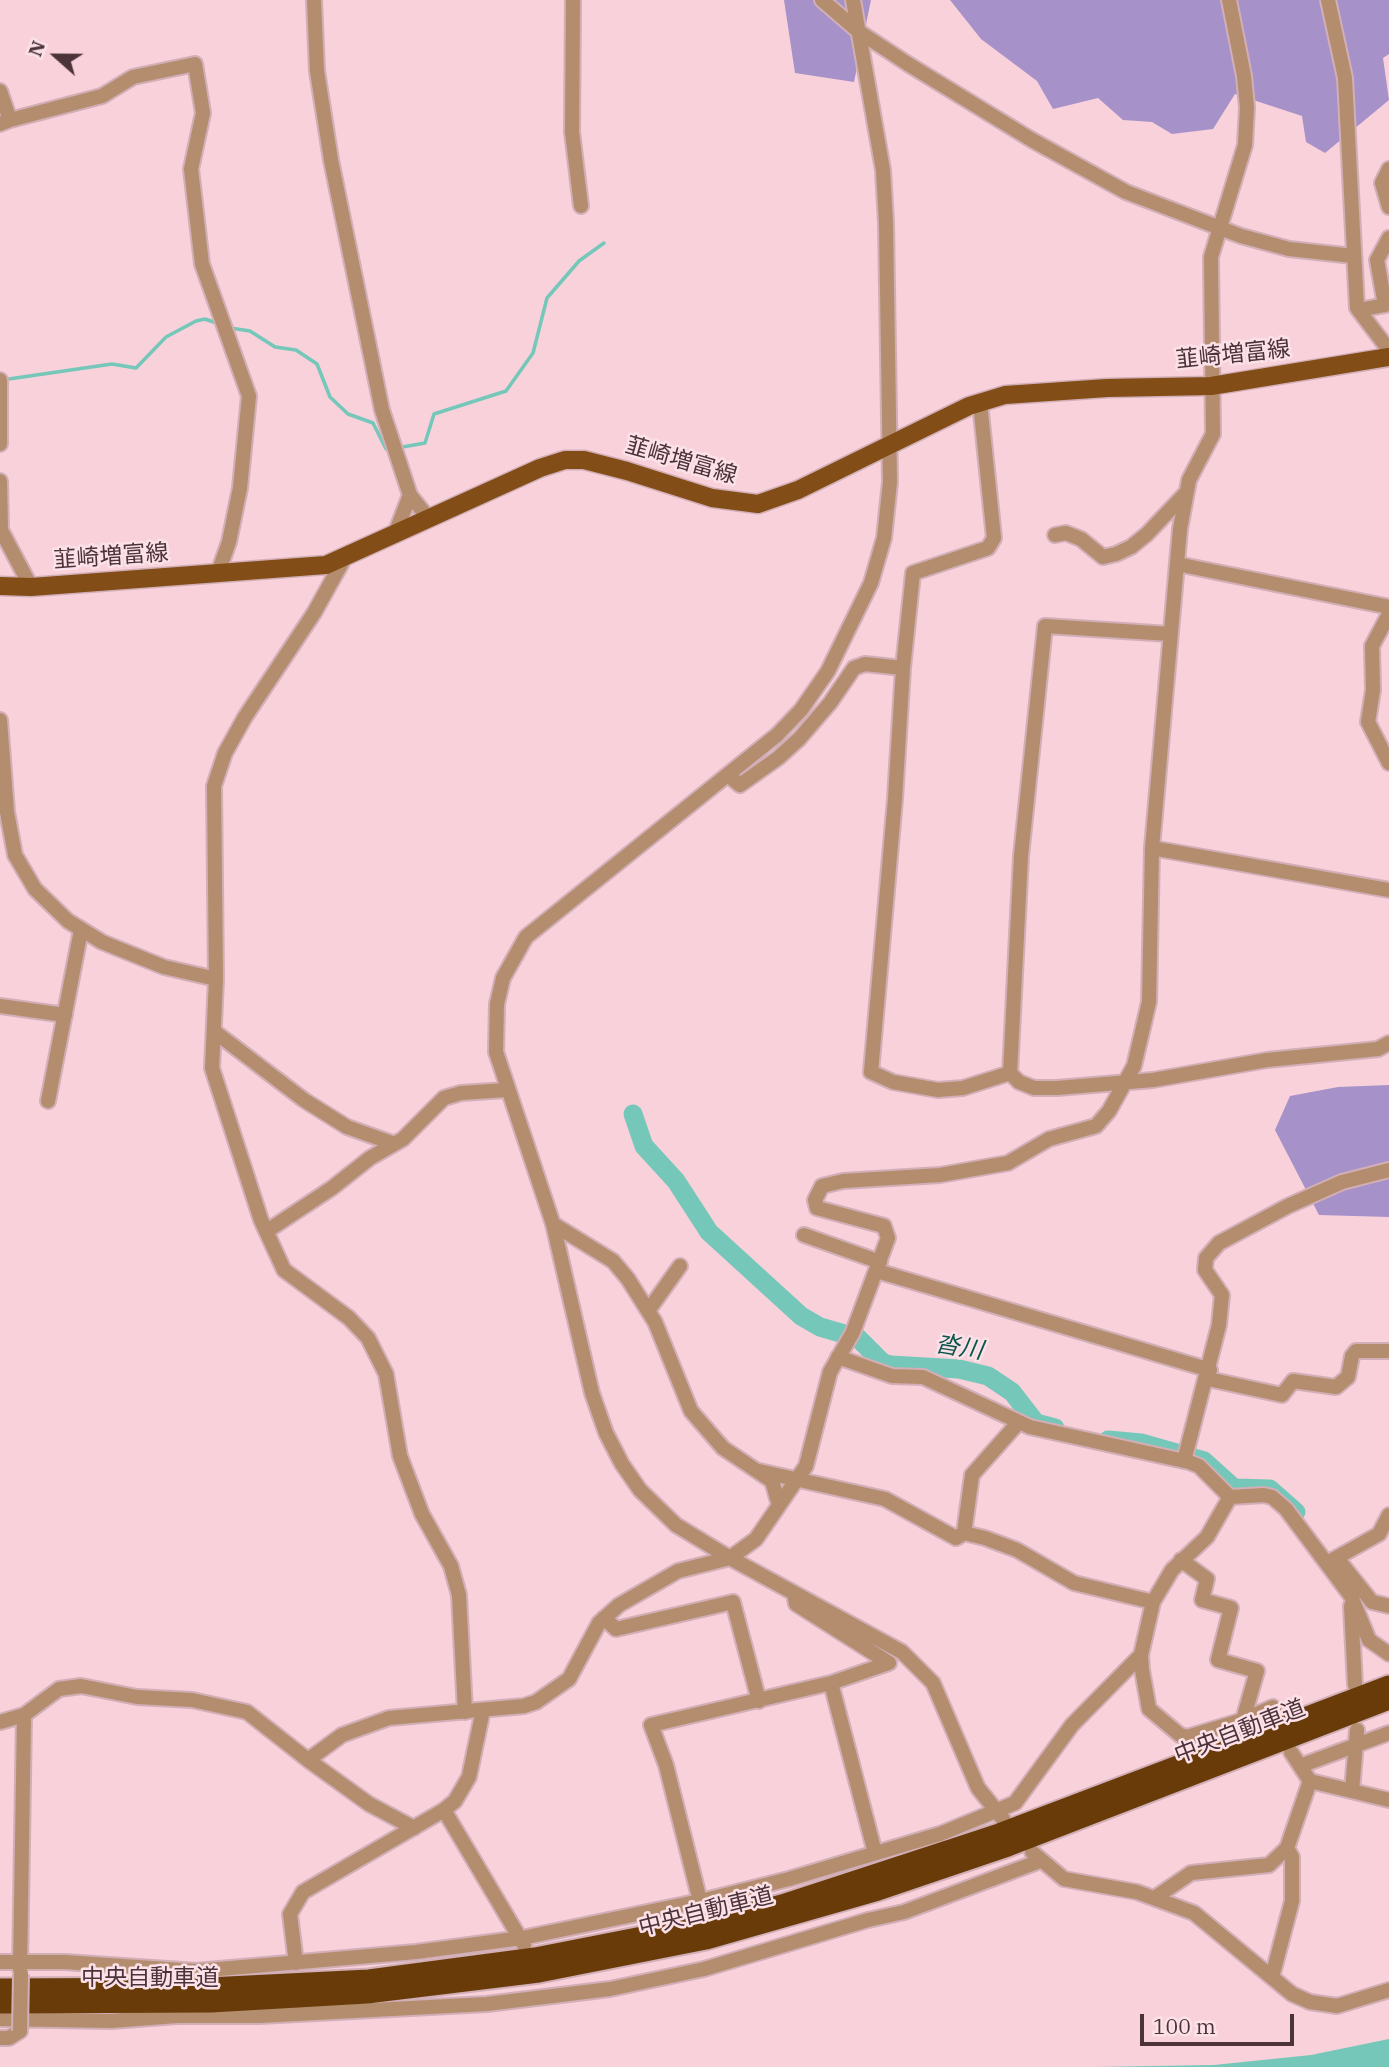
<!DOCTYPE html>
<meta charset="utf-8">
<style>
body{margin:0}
#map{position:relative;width:1389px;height:2067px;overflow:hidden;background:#f8d1da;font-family:"IBM Plex Serif",serif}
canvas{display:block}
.north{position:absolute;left:21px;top:21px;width:70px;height:70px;-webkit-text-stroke:5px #fce2e8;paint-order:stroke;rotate:291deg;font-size:19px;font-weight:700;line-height:28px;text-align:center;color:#4c333a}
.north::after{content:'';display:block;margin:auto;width:24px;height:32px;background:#4c333a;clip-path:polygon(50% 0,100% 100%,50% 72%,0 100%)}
.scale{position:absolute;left:1140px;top:2014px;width:154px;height:32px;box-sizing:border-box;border:4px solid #4c333a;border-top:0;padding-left:9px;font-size:21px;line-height:24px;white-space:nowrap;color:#4c333a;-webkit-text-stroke:5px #fce2e8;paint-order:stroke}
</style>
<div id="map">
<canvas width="1389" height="2067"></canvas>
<div class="north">N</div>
<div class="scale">100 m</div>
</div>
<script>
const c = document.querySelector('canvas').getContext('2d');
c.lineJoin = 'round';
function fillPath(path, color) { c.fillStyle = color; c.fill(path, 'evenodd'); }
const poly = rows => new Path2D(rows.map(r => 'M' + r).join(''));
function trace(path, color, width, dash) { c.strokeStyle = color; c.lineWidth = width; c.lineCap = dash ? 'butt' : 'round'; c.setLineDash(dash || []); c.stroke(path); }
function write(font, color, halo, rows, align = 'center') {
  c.font = font + ' "IBM Plex Serif","Noto Sans JP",serif'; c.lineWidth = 5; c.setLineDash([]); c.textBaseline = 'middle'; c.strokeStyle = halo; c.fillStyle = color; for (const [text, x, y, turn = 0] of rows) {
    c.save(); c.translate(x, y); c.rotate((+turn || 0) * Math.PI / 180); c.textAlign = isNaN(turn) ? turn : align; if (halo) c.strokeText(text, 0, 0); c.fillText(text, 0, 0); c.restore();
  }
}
const forest = poly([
 [784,0,871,0,854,82,795,73],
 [950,0,1389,0,1389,54,1383,58,1389,100,1325,153,1306,142,1302,116,1235,94,1213,129,1172,134,1152,122,1123,120,1098,98,1053,109,1037,81,981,39],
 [1389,1085,1389,1217,1319,1215,1275,1130,1290,1096,1338,1087]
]);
const water = poly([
 [1389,2039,1389,2067,1097,2067,1214,2065,1311,2055]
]);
const stream = poly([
 [230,328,250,331,275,347,296,350,317,364,330,397,348,414,373,423,386,449,389,449],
 [2,380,112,364,136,368,166,337,196,321,205,319,219,324],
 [397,448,425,443,434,414,506,391,533,353,547,298,579,261,604,243]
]);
const river = poly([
 [633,1114,644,1146,676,1181,709,1232,801,1316,820,1327,858,1338,883,1363,891,1365,959,1369,988,1376,1012,1392,1036,1423,1055,1428],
 [1108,1440,1141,1443,1204,1461,1234,1488,1270,1489,1296,1512]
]);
const minor = poly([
 [314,0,317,71,331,160,382,410,410,495,429,519],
 [573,0,572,132,581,206],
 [822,0,858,31,908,64,1032,140,1126,192,1241,236,1289,249,1353,256],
 [853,0,883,170,886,223,890,482,884,538,871,583,828,671,801,710,777,735,526,937,503,978,497,1004,496,1052,553,1224,592,1393,606,1433,622,1464,640,1490,676,1525,730,1558,902,1652,933,1683,978,1788,1003,1819],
 [1328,0,1345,78,1357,308,1389,350],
 [0,91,10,120,0,124],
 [10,120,102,96,133,77,195,64,203,113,191,169,202,264,249,396,240,488,229,542,218,573],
 [1389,169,1382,183,1389,207],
 [1359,310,1385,305,1377,260,1389,238],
 [0,380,0,444],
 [0,481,1,530,31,587],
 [395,534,410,495],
 [1055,535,1066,533,1081,539,1103,557,1116,554,1131,547,1147,534,1185,494],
 [344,559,314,613,245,717,225,753,214,786,216,979,212,1068,261,1220,284,1270,349,1318,368,1338,386,1374,400,1456,422,1514,451,1566,459,1595,465,1712],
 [1177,564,1389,607],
 [1389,614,1372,646,1373,690,1368,722,1389,763],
 [903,668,913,573,988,548,994,538,980,403],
 [0,720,7,812,15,855,35,889,68,921,102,942,164,967,216,979],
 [728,775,740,785,778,758,799,739,830,703,854,668,865,664,903,668,895,799,871,1072,893,1082,938,1090,963,1088,1010,1073,1019,1082,1034,1088,1057,1088,1153,1080,1267,1060,1378,1049,1389,1043],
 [1152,848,1389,890],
 [0,1006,65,1015],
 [215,1032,304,1100,347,1127,392,1143],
 [1010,1073,1021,856,1045,626,1170,634],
 [48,1101,81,930],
 [553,1224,613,1261,628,1279,655,1322,691,1411,723,1448,772,1481,779,1505],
 [267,1231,332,1188,370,1158,403,1139,444,1098,461,1093,506,1090],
 [804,1235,880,1262],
 [877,1271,1210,1370],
 [648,1311,680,1266],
 [838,1357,892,1376,923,1377,1030,1427,1189,1462,1199,1466,1230,1497,1264,1495,1272,1497,1286,1509,1351,1596,1369,1640,1389,1654],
 [1208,1379,1282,1395,1293,1381,1336,1387,1348,1377,1352,1356,1356,1351,1389,1351],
 [1184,1461,1219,1325,1222,1295,1205,1270,1206,1258,1219,1243,1288,1206,1342,1182,1389,1170],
 [759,1471,885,1499,956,1538,964,1533,985,1538,1017,1550,1074,1583,1153,1602],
 [1230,1497,1207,1537,1172,1570,1153,1602,1141,1655,1142,1670,1149,1709,1180,1735,1187,1737,1243,1720],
 [964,1533,972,1475,1018,1423],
 [1337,1558,1372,1602,1389,1606],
 [1181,1560,1207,1579,1202,1600,1231,1608,1218,1660,1257,1671,1243,1720,1273,1707,1275,1713],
 [1327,1563,1379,1534,1389,1515],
 [1351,1606,1355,1685],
 [604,1618,616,1629,733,1602,759,1701],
 [831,1683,875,1853],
 [483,1710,469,1777,455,1801,444,1810,524,1945],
 [0,1722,24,1715,59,1689,81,1686,137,1697,192,1700,247,1712,308,1760,342,1735,389,1718,524,1706,536,1702,569,1679,599,1623,619,1605,678,1571,730,1558,756,1539,806,1466,830,1372,853,1332,888,1238,884,1226,817,1208,815,1200,822,1186,843,1181,940,1175,1008,1163,1049,1139,1096,1126,1109,1111,1134,1066,1149,1002,1152,848,1180,529,1189,480,1213,434,1211,257,1245,145,1247,107,1244,76,1229,0],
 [1291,1752,1310,1781,1389,1800],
 [308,1760,369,1804,414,1828],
 [1300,1766,1389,1733],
 [1352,1791,1357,1730],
 [1032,1852,1064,1879,1137,1892,1194,1913,1292,1994,1310,2002,1337,2006,1389,1990],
 [1156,1897,1191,1873,1269,1865,1287,1848,1310,1781],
 [700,1901,666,1765,651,1725,831,1683,889,1663,796,1604,795,1599],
 [0,1962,65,1962,196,1971,416,1952,522,1938,705,1900,789,1879,940,1834,1015,1803,1072,1725,1141,1655],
 [296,1963,290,1914,303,1892,444,1810],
 [20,1969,24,1715],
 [1272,1977,1292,1901,1292,1857,1287,1848],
 [0,2019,111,2021,177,2016,259,2016,487,2004,610,1989,704,1969,868,1920,904,1912,1040,1861],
 [0,2038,9,2038,20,2031]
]);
const major = poly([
 [0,586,31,587,326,565,540,468,565,460,584,460,627,471,712,498,758,504,798,490,969,406,1005,395,1107,388,1211,386,1389,357]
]);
const highway = poly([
 [0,1988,208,1987,369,1979,535,1957,698,1925,782,1904,999,1833,1389,1685],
 [0,2004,211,2003,367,1994,539,1973,706,1940,878,1891,1008,1847,1389,1700]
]);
const minorBridge = poly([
 [20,2031,21,1974]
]);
const streetNames = [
 ["韮崎増富線",1233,355,-6],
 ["韮崎増富線",681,461,16],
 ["韮崎増富線",111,557,-4],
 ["中央自動車道",1240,1732,-21],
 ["中央自動車道",706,1912,-14],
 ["中央自動車道",150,1978]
];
const waterNames = [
 ["沓川",959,1348,9]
];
fillPath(forest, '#a691c9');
fillPath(water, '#74c7b9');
trace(stream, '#74c7b9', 3.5);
trace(river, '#74c7b9', 19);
trace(minor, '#d2aeb7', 18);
trace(major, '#d2aeb7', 21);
trace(highway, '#d2aeb7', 23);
trace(minor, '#b38d6d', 14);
trace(major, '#824d16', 18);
trace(highway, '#683b09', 19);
trace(minorBridge, '#d2aeb7', 18, []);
trace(minorBridge, '#b38d6d', 14);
write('23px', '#4c333a', '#fce2e8', streetNames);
write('italic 24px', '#0c554b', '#fce2e8', waterNames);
</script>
